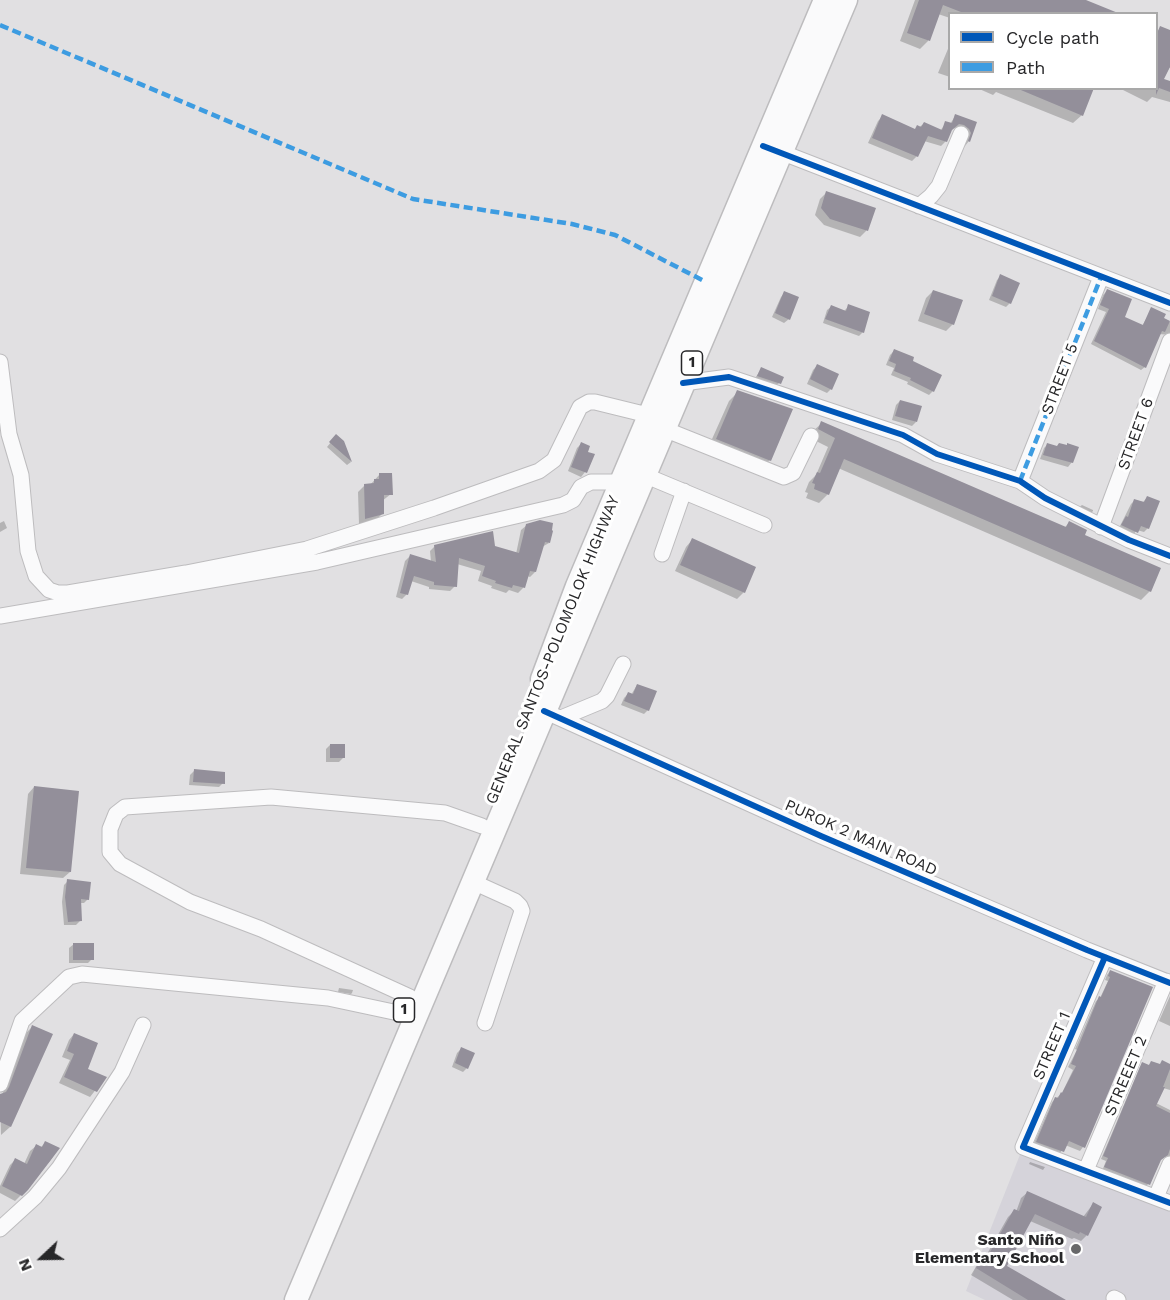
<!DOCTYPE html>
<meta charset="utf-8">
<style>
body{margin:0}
#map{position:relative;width:1170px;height:1300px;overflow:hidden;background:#e1e0e2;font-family:"Work Sans",sans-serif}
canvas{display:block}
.legend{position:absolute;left:948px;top:12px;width:210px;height:78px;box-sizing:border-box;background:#fff;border:2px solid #a9a9a9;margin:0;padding:8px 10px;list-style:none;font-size:18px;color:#272729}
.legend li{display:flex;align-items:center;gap:12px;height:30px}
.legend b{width:30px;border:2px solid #a9a9a9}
.north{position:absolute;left:12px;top:1228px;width:60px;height:60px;-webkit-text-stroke:4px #fff;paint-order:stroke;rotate:248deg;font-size:16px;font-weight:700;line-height:24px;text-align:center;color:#272729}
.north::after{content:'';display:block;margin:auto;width:21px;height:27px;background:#272729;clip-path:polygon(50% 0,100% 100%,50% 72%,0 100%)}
</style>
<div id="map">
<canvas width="1170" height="1300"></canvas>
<ul class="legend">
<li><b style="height:8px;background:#0057b8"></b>Cycle path</li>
<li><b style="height:8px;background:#3d9ce1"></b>Path</li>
</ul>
<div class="north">N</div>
</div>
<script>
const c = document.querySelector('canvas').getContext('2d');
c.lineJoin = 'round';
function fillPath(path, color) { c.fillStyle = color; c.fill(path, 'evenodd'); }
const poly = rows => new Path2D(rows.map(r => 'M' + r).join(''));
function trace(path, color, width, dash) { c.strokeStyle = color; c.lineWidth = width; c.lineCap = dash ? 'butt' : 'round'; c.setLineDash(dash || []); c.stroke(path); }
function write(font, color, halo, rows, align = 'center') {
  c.font = font + ' "Work Sans",sans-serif'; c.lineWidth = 6; c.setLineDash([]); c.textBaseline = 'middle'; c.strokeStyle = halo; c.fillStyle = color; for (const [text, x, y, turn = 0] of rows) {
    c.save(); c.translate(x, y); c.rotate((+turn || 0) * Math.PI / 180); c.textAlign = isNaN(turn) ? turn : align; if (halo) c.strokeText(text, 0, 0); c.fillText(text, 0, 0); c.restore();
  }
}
const built = poly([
 [1023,1147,1170,1207,1170,1300,985,1300,966,1291]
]);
const shadow = poly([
 [915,0,1082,0,1115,14,950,14,950,18,938,14,928,41,920,49,900,41],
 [1161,28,1170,32,1170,68,1168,67,1162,80,1170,82,1170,102,1152,97,1147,102,1119,88,1156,88,1156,32],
 [950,44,950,77,938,73],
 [977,88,1092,88,1082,115,1073,123,996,92,993,95],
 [956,115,975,123,969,141,965,146,966,139,964,133,954,128,950,131,946,141,941,146,924,141,917,156,912,161,868,143,878,121,883,116,914,130,924,124,940,131,946,123,950,124],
 [826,193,874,209,866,231,860,237,824,225,815,215,820,199],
 [1001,276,1010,303,1006,307,989,300,997,280],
 [933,291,953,324,946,331,918,321,926,298],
 [1107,291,1123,318,1142,326,1152,309,1162,319,1170,322,1170,335,1159,334,1145,367,1141,370,1091,344,1106,312,1098,309,1103,295],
 [785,293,789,319,784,323,772,317,781,297],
 [849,306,863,332,859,336,823,323,827,310,831,307,844,311],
 [894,351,911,361,933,391,929,395,907,384,908,382,891,375,894,368,886,365,890,355],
 [817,366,831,389,827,393,807,384,813,370],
 [761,369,779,383,775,387,754,380],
 [738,392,770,460,761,469,708,448,729,401],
 [900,401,916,422,912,426,892,420,896,405],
 [822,423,1064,528,1069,523,1150,591,1141,600,838,468,828,494,819,503,806,498,808,493,805,492,809,482,816,475,828,447,810,438,813,431],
 [336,436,343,442,351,462,347,465,327,447],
 [581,444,586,453,593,455,585,472,581,477,568,471,577,448],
 [1048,444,1056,447,1072,462,1068,467,1040,459,1044,448],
 [380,474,391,494,382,501,383,513,376,520,359,524,358,492,365,485,370,485],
 [1147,498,1148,528,1144,532,1137,530,1132,536,1118,530,1131,504,1135,500,1143,502],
 [1082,505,1093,510,1093,511,1089,515,1077,509],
 [4,521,7,528,0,532,0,523],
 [527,525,549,543,542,547,535,572,530,577,527,576,523,588,518,593,509,590,506,593,491,588,492,586,478,581,481,571,457,564,455,586,450,591,429,589,429,587,411,581,407,594,402,599,396,597,405,561,410,556,431,562,430,551,435,546,494,547,516,554,521,530],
 [692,540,754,568,744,592,737,599,675,571,686,547],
 [637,685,648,710,644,714,621,705,624,698,628,694,631,695],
 [330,745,343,758,339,762,326,762,326,749],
 [194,771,223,783,219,787,189,785,190,775],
 [34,787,70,872,63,878,20,874,28,794],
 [68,881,88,899,84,903,80,903,80,921,76,925,64,925,62,902,64,885],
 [74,944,92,959,88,963,69,963,69,948],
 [1110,971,1151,988,1083,1147,1080,1151,1065,1145,1059,1155,1033,1145,1052,1102,1062,1093,1073,1070,1068,1067,1077,1050,1075,1049,1096,1001,1100,998,1108,981,1105,980,1107,975],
 [339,988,353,990,352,993,351,994,338,992],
 [1170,996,1170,1026,1159,1021],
 [32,1027,10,1127,1,1135,0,1095,2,1095,23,1036],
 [74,1034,86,1069,105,1078,90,1097,59,1083,70,1060,62,1057,69,1040],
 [461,1049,467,1068,463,1072,452,1067,457,1053],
 [1151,1063,1159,1065,1170,1065,1170,1090,1163,1088,1156,1103,1170,1110,1170,1158,1164,1157,1159,1160,1146,1188,1102,1171,1106,1161,1101,1159,1140,1067,1143,1064,1148,1066],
 [45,1143,58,1149,50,1161,21,1195,15,1201,0,1193,0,1186,10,1165,15,1160,24,1164,30,1151,36,1146,40,1148],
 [1030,1162,1045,1167,1043,1170,1029,1164],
 [1028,1192,1083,1217,1093,1204,1087,1235,1081,1241,1074,1238,1072,1239,1030,1221,1004,1267,1061,1300,1013,1300,971,1275,980,1260,987,1254,1008,1217,1014,1211,1016,1212,1021,1198]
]);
const building = poly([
 [919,0,1086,0,1118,13,966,14,943,5,930,41,907,33],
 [1160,26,1170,30,1170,67,1164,79,1170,81,1170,92,1159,88,1156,95,1156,36],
 [1016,88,1094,88,1083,116],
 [882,114,915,129,917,125,921,127,924,122,942,130,945,121,952,123,955,114,977,122,970,142,968,141,971,133,969,129,964,125,959,124,952,130,947,142,928,136,918,157,872,138],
 [826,191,876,208,868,231,830,219,821,208],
 [1000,274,1020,283,1011,304,992,296],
 [1107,289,1132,299,1125,317,1143,325,1151,307,1166,314,1164,318,1170,321,1165,332,1162,331,1146,368,1094,341,1109,309,1100,305],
 [933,290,963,300,954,325,924,314],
 [784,291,799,297,790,320,775,313],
 [848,304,870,312,864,333,825,319,831,305,846,311],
 [894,349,914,357,913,361,942,375,934,392,910,380,911,378,894,371,896,364,889,361],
 [817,364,839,374,832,390,810,379],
 [761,367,784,377,781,384,757,376],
 [737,390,793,409,771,461,716,439],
 [900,400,922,406,917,422,895,416],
 [821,421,1066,527,1069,521,1087,530,1085,535,1161,568,1151,592,844,459,829,495,814,489,815,484,812,483,817,472,820,473,835,438,818,429],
 [336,434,344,441,352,462,329,442],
 [581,442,590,446,588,452,595,454,587,473,571,467],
 [1047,443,1057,446,1059,443,1067,445,1067,443,1079,447,1073,463,1043,455],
 [379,473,392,473,393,495,384,495,384,514,365,519,364,484,374,483,374,479,379,479],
 [1147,496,1160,501,1149,529,1141,526,1138,533,1121,525,1126,516,1128,517,1134,499,1144,502],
 [540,520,553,523,552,530,553,531,550,543,545,542,536,572,530,571,525,588,513,585,512,588,495,583,496,581,482,576,485,566,459,558,457,587,434,585,434,582,414,576,408,595,400,593,410,554,436,562,434,545,493,531,495,546,519,553,526,524],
 [692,538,756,567,745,593,680,565],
 [637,684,657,691,649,711,624,701,628,692,633,694],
 [330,744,345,744,345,758,330,758],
 [194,769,225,772,225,784,193,782],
 [34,786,79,791,71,872,26,868],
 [67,879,91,882,89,900,81,899,82,921,68,922,65,897],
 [73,943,94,943,94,960,73,960],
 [1110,970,1153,987,1085,1148,1069,1141,1064,1152,1036,1142,1055,1097,1058,1098,1061,1092,1062,1093,1076,1066,1071,1064,1099,996,1101,997,1110,977,1108,976],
 [32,1025,53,1034,11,1127,0,1122,0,1094,6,1092,9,1087],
 [74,1033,98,1043,88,1069,107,1077,97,1092,64,1077,74,1054,67,1051],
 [461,1047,475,1053,468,1069,455,1063],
 [1162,1060,1170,1064,1170,1069,1163,1087,1165,1087,1156,1106,1170,1113,1170,1149,1168,1155,1161,1160,1150,1185,1104,1167,1108,1158,1103,1156,1142,1062,1149,1065,1151,1061,1160,1064],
 [45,1141,60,1148,28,1190,22,1196,2,1186,15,1158,27,1164,36,1144,42,1147],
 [1027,1191,1086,1217,1093,1202,1102,1207,1088,1236,1080,1232,1079,1234,1035,1214,1007,1266,1066,1300,1028,1300,976,1268,986,1252,989,1254,1014,1209,1019,1211]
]);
const minor = poly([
 [773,149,1170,303],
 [919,206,931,196,939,186,961,134],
 [0,362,9,434,21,475,28,551,36,576,49,590,58,593,68,593,186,573,307,549,434,508,539,471,554,460,580,407,589,402,595,402,656,417],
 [683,383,729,377,903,435,937,454,1020,481,1045,498,1129,540,1170,556],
 [664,429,784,477,793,473,811,436],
 [644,475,764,525],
 [1020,481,1101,277],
 [1101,527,1170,341],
 [662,554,684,491],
 [0,616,317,562,563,505,573,500,581,487,591,482,622,482],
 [544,711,821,836,1087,950,1170,983],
 [561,718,602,701,607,696,623,664],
 [473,882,515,901,520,906,522,911,485,1023],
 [1105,957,1023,1147,1170,1203],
 [410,997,261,929,190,902,120,864,110,852,110,829,116,814,125,807,271,797,445,813,482,826],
 [0,1084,22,1021,69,977,82,974,328,998,403,1014],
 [1086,1170,1166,981],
 [1156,1197,1170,1164],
 [0,1229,35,1197,59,1168,122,1072,143,1025],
 [1114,1298,1118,1300]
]);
const highway = poly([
 [542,679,577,586,825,0],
 [296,1300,846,0]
]);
const quiet = poly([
 [0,25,413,199,572,224,615,235,706,282],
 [1020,481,1101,277]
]);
const cycleway = poly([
 [763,146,1170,303],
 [683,383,729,377,903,435,937,454,1020,481,1045,498,1129,540,1170,556],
 [544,711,821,836,1087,950,1170,983],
 [1105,957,1023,1147,1170,1203]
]);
const markers = [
 [1076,1249,6,"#68686a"]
];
const shields = [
 [692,363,21],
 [404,1010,21]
];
const shieldNames = [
 ["1",692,363],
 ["1",404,1010]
];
const streetNames = [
 ["STREET 5",1060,379,-69],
 ["STREET 6",1136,434,-70],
 ["GENERAL SANTOS-POLOMOLOK HIGHWAY",553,650,-68],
 ["PUROK 2 MAIN ROAD",861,838,24],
 ["STREET 1",1052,1046,-67],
 ["STREEET 2",1126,1076,-67]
];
const poiNames = [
 ["Santo Niño",1064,1240],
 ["Elementary School",1064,1258]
];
fillPath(built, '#d5d3da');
fillPath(shadow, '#0003');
fillPath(building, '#938f9a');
trace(minor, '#bdbcbe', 17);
trace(highway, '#bdbcbe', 25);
trace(minor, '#fafafb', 15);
trace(highway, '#fafafb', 22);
trace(quiet, '#3d9ce1', 4.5, [9, 4.5]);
trace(cycleway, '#0057b8', 6);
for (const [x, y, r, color] of markers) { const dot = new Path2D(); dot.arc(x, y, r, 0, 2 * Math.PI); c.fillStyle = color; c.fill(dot); trace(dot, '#fff', 2); }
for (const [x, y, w] of shields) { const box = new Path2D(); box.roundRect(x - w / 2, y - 12, w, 24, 4.5); c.fillStyle = '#fff'; c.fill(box); trace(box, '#272729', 1.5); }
write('bold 15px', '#272729', null, shieldNames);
write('16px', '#272729', '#fff', streetNames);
write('bold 16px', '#272729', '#fff', poiNames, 'right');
</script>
